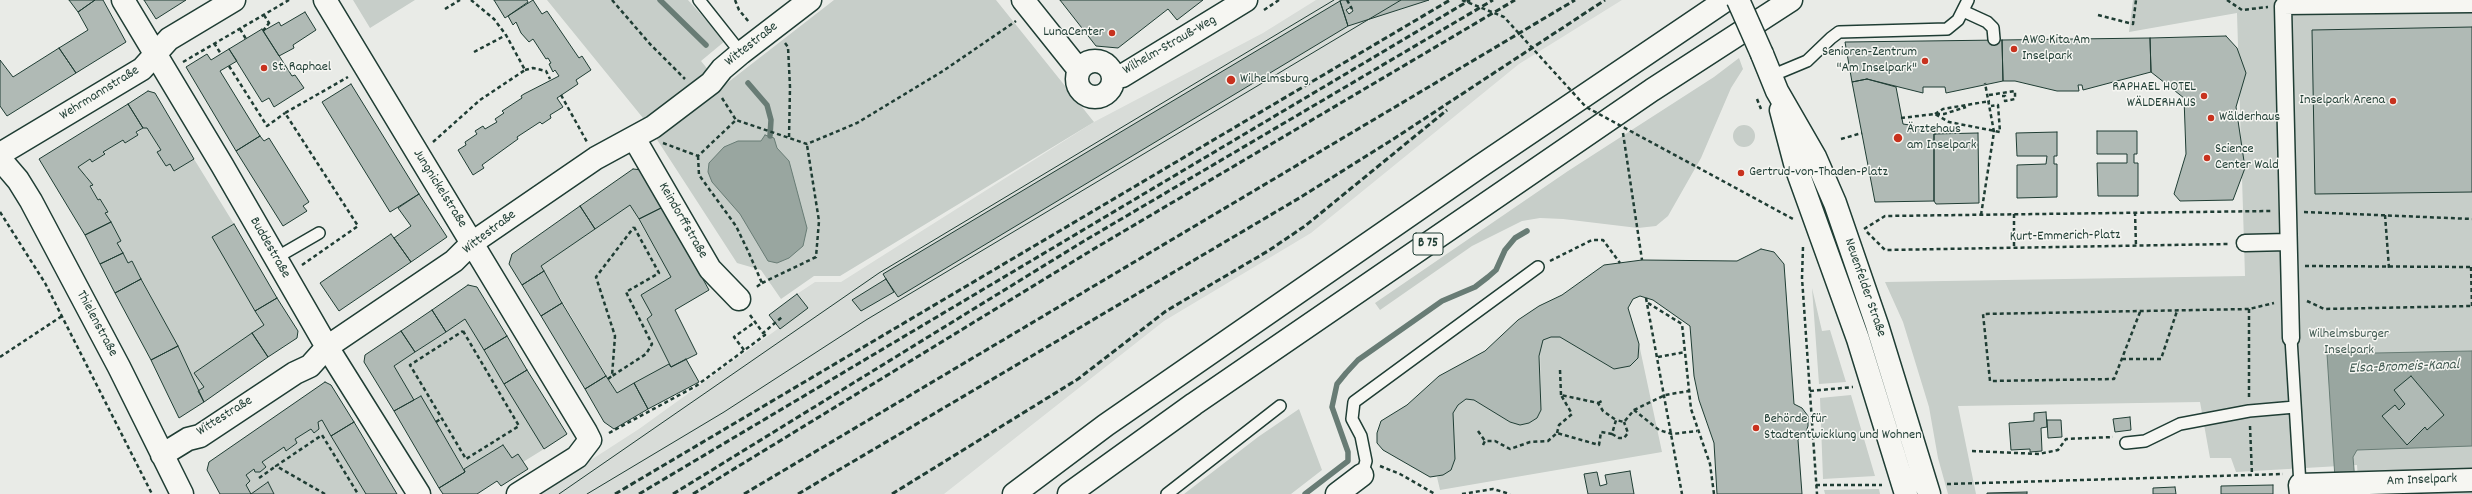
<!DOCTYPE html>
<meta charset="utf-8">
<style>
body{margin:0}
canvas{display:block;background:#e9ebe7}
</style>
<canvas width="2472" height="494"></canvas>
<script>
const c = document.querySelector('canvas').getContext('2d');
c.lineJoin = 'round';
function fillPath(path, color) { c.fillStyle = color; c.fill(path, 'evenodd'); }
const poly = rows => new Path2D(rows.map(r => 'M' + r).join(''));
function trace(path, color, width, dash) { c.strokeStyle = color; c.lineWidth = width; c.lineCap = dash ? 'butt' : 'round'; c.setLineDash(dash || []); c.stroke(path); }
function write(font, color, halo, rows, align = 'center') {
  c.font = font + ' Dekko,sans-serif'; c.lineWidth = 3; c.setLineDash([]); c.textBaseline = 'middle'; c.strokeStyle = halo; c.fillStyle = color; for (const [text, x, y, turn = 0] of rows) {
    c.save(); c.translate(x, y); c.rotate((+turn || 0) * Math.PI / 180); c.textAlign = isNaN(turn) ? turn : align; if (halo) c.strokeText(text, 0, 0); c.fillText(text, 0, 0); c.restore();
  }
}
const built = poly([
 [1316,0,1622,0,1519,64,1311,233,1164,321,944,494,538,494,639,429,779,328,769,315,797,294,815,282,841,282,1094,122,1263,33]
]);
const green = poly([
 [353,0,415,0,370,28],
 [547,0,688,0,725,41,701,61,722,87,834,0,996,0,1094,122,840,276,814,276,781,299,761,270,737,263,643,118],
 [2133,0,2472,0,2472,494,2359,494,2357,465,2236,472,2231,458,2210,458,2200,402,1958,406,1976,494,1948,494,1938,458,1929,407,1903,322,1885,282,2245,276,2237,13,2129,32],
 [1739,58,1743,69,1731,88,1701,158,1668,216,1656,226,1638,228,1563,219,1540,218,1522,221,1472,246,1380,310,1375,303,1568,171,1714,77],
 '1733 136a11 11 0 1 1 22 0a11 11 0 1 1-22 0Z',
 [143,128,147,128,161,150,158,152,166,166,170,164,174,171,194,159,234,224,213,237,264,325,194,373,204,387,198,391,178,346,132,261,128,263,117,243,121,241,105,213,108,211,100,199,98,200,86,175,84,176,78,167,90,159,92,162,104,155,103,152,123,140,125,143],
 [630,205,671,277,641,295,652,315,647,319,669,364,617,393,541,266],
 [1812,288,1822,331,1830,330,1846,382,1819,384],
 [465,319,544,449,523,462,518,454,512,458,503,445,464,469,421,396,414,400,394,366],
 [1551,337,1560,337,1614,369,1630,366,1638,358,1639,344,1662,452,1440,490,1437,477,1451,470,1455,459,1453,413,1458,405,1466,399,1474,400,1510,422,1520,425,1529,423,1537,418,1541,410,1540,346,1543,340],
 [1851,395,1875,476,1823,479,1820,398],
 [1299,409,1322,470,1291,494,1184,494,1258,437],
 [322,420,366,494,274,494,267,482,251,494,246,485,250,481,246,475,254,469,255,472,260,472,262,462,284,447,287,451,297,443,295,439,311,429,314,433,319,429,318,422],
 [1879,489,1880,494,1825,494,1824,490]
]);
const water = poly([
 [765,135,774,138,777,148,789,161,807,228,803,246,789,258,777,263,768,261,740,214,712,182,708,172,709,163,724,147,738,141,761,141,765,135],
 [2472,351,2472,446,2357,450,2353,457,2356,494,2336,494,2327,354,2472,351]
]);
const stream = poly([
 [660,0,706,45],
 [748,83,767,105,771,120,770,136],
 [1305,494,1348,461,1348,452,1332,407,1337,384,1346,373,1358,360,1442,301,1475,287,1488,277,1496,270,1505,250,1515,238,1527,231]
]);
const building = poly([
 [69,0,95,0,78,12,69,0],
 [95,0,103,0,126,42,76,73,59,48,88,30,78,12,95,0],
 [144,0,186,0,156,19,144,0],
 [494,0,527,0,528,2,505,18,494,0],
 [533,0,542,14,547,11,579,58,582,56,591,70,576,80,578,84,557,98,563,107,550,115,551,118,542,124,540,122,517,137,518,139,482,165,484,168,473,175,458,150,466,145,465,142,477,134,475,131,483,126,485,129,497,122,495,119,504,113,502,111,522,98,521,96,524,94,559,76,555,70,553,72,549,64,551,63,548,58,546,59,533,39,529,42,521,33,516,22,513,25,508,16,533,0],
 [1060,0,1203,0,1177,20,1168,9,1118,48,1096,46,1060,0],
 [1342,0,1429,0,1348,26,1340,1,1342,0],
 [1340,1,1348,26,898,297,886,279,883,274,1340,1],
 [1351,7,1353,11,1349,14,1346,10,1351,7],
 [305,12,316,30,293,45,294,48,279,56,263,31,279,22,281,26,305,12],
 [2472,27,2472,192,2315,194,2312,30,2472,27],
 [262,29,292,76,295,75,304,88,274,107,269,98,262,102,229,49,262,29],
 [2226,36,2237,48,2246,73,2236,107,2245,168,2233,200,2180,201,2174,194,2186,154,2184,98,2151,72,2150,38,2226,36],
 [2150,38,2151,72,2083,90,2082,85,2078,85,2079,91,2057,91,2015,81,2003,81,2002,40,2150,38],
 [2002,40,2003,81,1946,93,1945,87,1923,87,1923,93,1867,79,1852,82,1845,42,2002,40],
 [59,48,76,73,7,116,0,106,0,60,13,77,59,48],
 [229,49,237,61,220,71,260,136,236,151,186,67,207,54,211,60,229,49],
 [1867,79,1896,87,1903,124,1936,129,1936,134,1934,134,1934,201,1875,202,1852,82,1867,79],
 [351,84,419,194,390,212,322,102,351,84],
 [148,91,155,93,194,159,174,171,170,164,166,166,157,152,161,150,147,128,143,128,128,104,148,91],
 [128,104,143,128,136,132,138,135,125,143,123,140,103,152,105,154,92,162,90,159,78,167,93,185,90,186,98,200,100,199,108,212,105,213,111,222,85,235,39,159,128,104],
 [2097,131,2137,131,2137,154,2134,154,2134,163,2138,163,2138,196,2098,196,2097,163,2127,163,2127,154,2097,154,2097,131],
 [2057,132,2057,156,2054,156,2054,164,2057,164,2057,197,2017,198,2017,165,2046,164,2047,156,2017,156,2016,133,2057,132],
 [1978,133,1979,203,1936,204,1934,201,1934,134,1978,133],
 [260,136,264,141,269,138,309,202,303,206,307,211,283,226,236,151,260,136],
 [633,169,643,170,663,207,639,219,630,205,595,229,580,206,633,169],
 [419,194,447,237,411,262,394,238,411,226,398,208,419,194],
 [580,206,595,229,541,266,544,271,522,285,509,264,512,254,580,206],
 [663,207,709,290,675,310,697,354,671,367,647,319,652,315,641,295,671,277,639,219,663,207],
 [111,222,121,241,117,243,123,253,100,264,85,235,111,222],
 [234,224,277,298,255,311,212,237,234,224],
 [391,234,411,262,339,311,320,283,391,234],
 [1761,249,1774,252,1784,264,1794,404,1802,408,1808,416,1808,426,1806,432,1798,440,1802,494,1717,494,1714,443,1699,400,1694,376,1690,326,1653,300,1640,296,1633,299,1628,308,1639,344,1638,358,1630,366,1614,369,1560,337,1551,337,1543,340,1539,356,1541,410,1537,418,1529,423,1520,425,1510,422,1474,400,1466,399,1458,405,1453,413,1455,459,1451,470,1443,475,1430,477,1383,450,1377,443,1377,433,1381,421,1407,405,1439,376,1485,351,1518,320,1539,306,1562,295,1604,265,1642,260,1737,261,1761,249],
 [123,253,128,263,132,261,141,279,115,293,100,264,123,253],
 [544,271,562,303,541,316,522,285,544,271],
 [141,279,178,346,151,360,115,293,141,279],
 [886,279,894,292,861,311,852,300,886,279],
 [468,285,477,287,507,336,484,350,465,319,446,332,432,310,468,285],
 [797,294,808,308,780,329,769,315,797,294],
 [277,298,298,331,297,338,268,357,252,333,264,325,255,311,277,298],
 [562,303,606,376,585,389,541,316,562,303],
 [432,310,446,332,415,352,401,331,432,310],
 [401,331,415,352,394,366,414,400,394,411,364,362,365,355,401,331],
 [252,333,268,357,204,402,198,391,204,387,194,373,252,333],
 [507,336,527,370,504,384,484,350,507,336],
 [178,346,204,402,179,418,151,360,178,346],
 [686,359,699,382,648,409,634,383,669,364,671,367,686,359],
 [527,370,567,434,544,449,504,384,527,370],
 [606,376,617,393,634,383,648,409,614,429,604,422,585,389,606,376],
 [2411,376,2444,415,2427,430,2425,427,2407,445,2382,416,2395,405,2399,410,2405,404,2394,390,2411,376],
 [325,382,331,385,354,422,331,436,322,420,318,422,319,429,314,433,311,429,295,439,297,443,286,451,284,447,262,462,266,467,260,472,255,472,254,469,246,475,250,481,246,485,251,494,220,494,207,470,209,462,325,382],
 [421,396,465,472,439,488,394,411,421,396],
 [2046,412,2047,427,2041,428,2042,451,2030,452,2030,449,2011,450,2009,423,2034,421,2034,413,2046,412],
 [2130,417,2131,430,2115,432,2113,419,2130,417],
 [2047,420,2061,420,2062,437,2048,438,2047,420],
 [354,422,397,494,366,494,331,436,354,422],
 [503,445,512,458,518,454,528,469,501,486,497,481,477,494,443,494,439,488,465,472,464,469,503,445],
 [1630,471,1634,494,1588,494,1584,474,1597,472,1600,486,1607,484,1605,475,1630,471],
 [268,482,274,494,250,494,251,494,268,482],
 [2273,485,2273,494,2221,494,2221,486,2273,485],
 [2175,487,2176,494,2153,494,2153,488,2175,487],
 [2027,492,2027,494,1987,494,1987,493,2027,492]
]);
const path = poly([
 [612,0,650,44,685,79],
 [735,0,739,10,749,22],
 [1347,0,1352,9],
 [2227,0,2242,10,2268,7],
 [445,9,460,0],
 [1264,10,1279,0],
 [264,15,269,23],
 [2098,15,2133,24,2136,0],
 [240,29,246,39],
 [263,31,269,23,271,26],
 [214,43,221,54],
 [785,43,788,47,790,87,789,138],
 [474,52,506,35],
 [183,62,289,0],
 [229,66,267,126,285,113],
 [525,70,533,68,546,71,550,79],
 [561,95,587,142],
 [1989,95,2015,91,2015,99,2005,101,2005,96,2002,96],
 [722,98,736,120],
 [1757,99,1761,109],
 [1935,114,1943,109,1990,101],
 [1936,114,1944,114,1966,107],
 [1901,118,1935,114,1949,122,2000,132,1998,105,1991,106],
 [1623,133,1642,260],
 [1841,139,1862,133],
 [433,142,480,100,525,70,506,35,494,19,471,0],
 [663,143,698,156,736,120,807,144,857,123,943,71,1016,21],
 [698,156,699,175,736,226,748,251,762,283,755,288],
 [1697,167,1793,219],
 [0,212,45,283,152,494],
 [2135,212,2136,246],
 [2304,212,2472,219],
 [2014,214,2014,248],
 [1981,215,1994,132,1985,83],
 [2385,215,2389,268],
 [634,227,659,273,626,292,652,344,646,354,612,376,615,336,596,277,634,227],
 [1864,229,1885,216,2271,211],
 [1867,232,1885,250,2228,244],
 [1803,247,1802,278,1817,494],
 [1550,261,1592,240,1603,240,1620,263],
 [302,265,358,226,285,113,348,77],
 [2305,266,2472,267],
 [2471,267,2472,306],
 [762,283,816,257,819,221,807,145],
 [1646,298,1682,494],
 [2307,301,2324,309,2472,306],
 [1648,303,1682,324,1691,409,1710,464,1714,494],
 [2249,309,2249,397],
 [2140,312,2114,379,1990,381,1983,314,2249,309,2274,303],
 [750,315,763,333,782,317],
 [463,331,519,426,466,459,410,365,463,331],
 [744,350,734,337,755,322],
 [0,357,62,316],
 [1658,357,1685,352],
 [2122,359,2161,359,2177,311],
 [1560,370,1561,395],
 [608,379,612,376],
 [1810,391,1853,387],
 [1598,403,1604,400],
 [1634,410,1665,395,1689,391],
 [436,422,442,418],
 [2250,426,2252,475],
 [1478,431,1485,441],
 [609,433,696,386,765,335,763,333],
 [1557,433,1559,425,1572,414,1561,395,1598,403,1603,411,1616,420],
 [1612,434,1619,438,1624,438,1628,433,1624,422],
 [1483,445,1485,441,1495,441,1510,449,1530,442,1548,441,1557,433,1599,445,1601,432,1612,434,1616,420,1624,422,1634,410,1659,430,1672,434,1697,431],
 [1972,451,2039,454,2058,450,2066,439,2113,437],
 [1380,466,1400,474,1435,494],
 [259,478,276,466],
 [1947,484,2283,474],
 [1816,485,1882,485],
 [325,494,276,466,322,435,358,494],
 [1462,494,1493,489,1510,494]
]);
const service = poly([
 [699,0,741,53],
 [1963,11,1987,22,1993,28,1994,39],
 [1771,76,1807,61,1831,38,1839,32,1947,29,1958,20,1968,0],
 [274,259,319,233],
 [2291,338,2300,485],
 [2126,443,2145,441,2180,424,2249,411,2295,407],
 [1362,475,1366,461,1361,436,1352,419,1354,402,1538,267],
 [1167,494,1280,406]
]);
const pedestrian = poly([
 [2245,243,2288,242],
 [2291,338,2283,6,2472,4]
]);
const minor = poly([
 [123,0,222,165,327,347,419,494],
 [325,0,586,432,590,440,577,457,518,494],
 [1023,0,1079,70],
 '1077 79a18 18 0 1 1 36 0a18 18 0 1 1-36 0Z',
 [1113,77,1122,76,1246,0],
 [634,138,710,269,739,299],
 [0,154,142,69,169,39,234,0],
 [0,159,18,180,31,201,119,367,182,494],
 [162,455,188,439,200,436,295,373,310,366,327,347,454,261,472,243,596,158,653,127,711,83,722,69,741,53,810,0],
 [1337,494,1362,475],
 [2301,494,2300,485,2472,480]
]);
const secondary = poly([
 [1762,54,1777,91,1815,157,1835,203,1877,325,1929,494],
 [1781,110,1796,167,1858,339,1906,494]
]);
const trunk = poly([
 [1014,494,1106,425,1479,167,1726,0],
 [1069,494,1194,404,1652,90,1791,0]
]);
const tram = poly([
 [559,494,879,273,1334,0],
 [587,494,724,412,866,320,1401,0]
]);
const rail = poly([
 [615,494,1450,0],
 [639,494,1470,0],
 [673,494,1084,241,1493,0],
 [693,494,1092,250,1515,0],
 [744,494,1575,0],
 [798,494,1301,197,1395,138,1605,0],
 [892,494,1078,379,1166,311,1268,251,1305,226,1447,110]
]);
const pathBridge = poly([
 [1462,0,1504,17,1586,107,1697,167]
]);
const secondaryBridge = poly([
 [1738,0,1762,54]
]);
const markers = [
 [1112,33,4,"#c8321e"],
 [2014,49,4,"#c8321e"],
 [1925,61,4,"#c8321e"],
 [264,68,4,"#c8321e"],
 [1231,80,5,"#c8321e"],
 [2204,96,4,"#c8321e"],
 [2393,101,4,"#c8321e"],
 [2211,118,4,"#c8321e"],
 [1898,138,5,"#c8321e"],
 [2207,158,4,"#c8321e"],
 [1741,173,4,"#c8321e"],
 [1756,428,4,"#c8321e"]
];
const shields = [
 [1428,244,30]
];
const shieldNames = [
 ["B 75",1428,244]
];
const poiNames = [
 ["LunaCenter",1104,33,"right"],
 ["AWO Kita Am",2022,41],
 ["Inselpark",2022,57],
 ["Senioren-Zentrum",1917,53,"right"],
 ["\"Am Inselpark\"",1917,69,"right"],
 ["St. Raphael",272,68],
 ["Wilhelmsburg",1240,80],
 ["RAPHAEL HOTEL",2196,88,"right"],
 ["WÄLDERHAUS",2196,104,"right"],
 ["Inselpark Arena",2385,101,"right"],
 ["Wälderhaus",2219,118],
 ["Ärztehaus",1907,130],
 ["am Inselpark",1907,146],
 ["Science",2215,150],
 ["Center Wald",2215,166],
 ["Gertrud-von-Thaden-Platz",1749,173],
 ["Behörde für",1764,420],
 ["Stadtentwicklung und Wohnen",1764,436]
];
const streetNames = [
 ["Wittestraße",752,45,-38],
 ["Wilhelm-Strauß-Weg",1170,46,-30],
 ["Wehrmannstraße",100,94,-32],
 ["Jungnickelstraße",439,189,58],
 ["Keindorffstraße",682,221,60],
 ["Wittestraße",490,233,-37],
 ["Kurt-Emmerich-Platz",2065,237,-1],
 ["Buddestraße",269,248,60],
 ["Neuenfelder Straße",1864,288,71],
 ["Thielenstraße",96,324,62],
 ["Wittestraße",225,417,-32],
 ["Am Inselpark",2422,481,-2]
];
const parkNames = [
 ["Wilhelmsburger",2349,335],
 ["Inselpark",2349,351]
];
const waterNames = [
 ["Elsa-Bromeis-Kanal",2404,368,-2]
];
fillPath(built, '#d8dcd8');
fillPath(green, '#c7cec9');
fillPath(water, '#99a6a0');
trace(water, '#687c75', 1);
trace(stream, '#687c75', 5.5);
fillPath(building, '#b0bab5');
trace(building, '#1f3d34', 1);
trace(service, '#1f3d34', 14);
trace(pedestrian, '#1f3d34', 19);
trace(minor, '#1f3d34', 25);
trace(secondary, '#1f3d34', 25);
trace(trunk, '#1f3d34', 25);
trace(path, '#1f3d34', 2.5, [4, 3]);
trace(service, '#f6f6f2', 11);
trace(pedestrian, '#f6f6f2', 16);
trace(minor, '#f6f6f2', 22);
trace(secondary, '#f6f6f2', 22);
trace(trunk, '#f6f6f2', 22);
trace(tram, '#1f3d34', 1);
trace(rail, '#1f3d34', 3, [6, 3]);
trace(secondaryBridge, '#1f3d34', 25, []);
trace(pathBridge, '#1f3d34', 2.5, [4, 3]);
trace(secondaryBridge, '#f6f6f2', 22);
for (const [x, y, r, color] of markers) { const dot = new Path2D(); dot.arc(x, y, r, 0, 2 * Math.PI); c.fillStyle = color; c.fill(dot); trace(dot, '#f6f6f2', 1.5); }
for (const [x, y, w] of shields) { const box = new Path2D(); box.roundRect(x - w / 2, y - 11, w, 22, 3); c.fillStyle = '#f6f6f2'; c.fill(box); trace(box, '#1f3d34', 1); }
write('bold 13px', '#1f3d34', null, shieldNames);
write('14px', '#1f3d34', '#f6f6f2', poiNames, 'left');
write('14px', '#1f3d34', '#f6f6f2', streetNames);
write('14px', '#415a52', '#f6f6f2', parkNames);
write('italic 15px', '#445c54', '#f6f6f2', waterNames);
</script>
